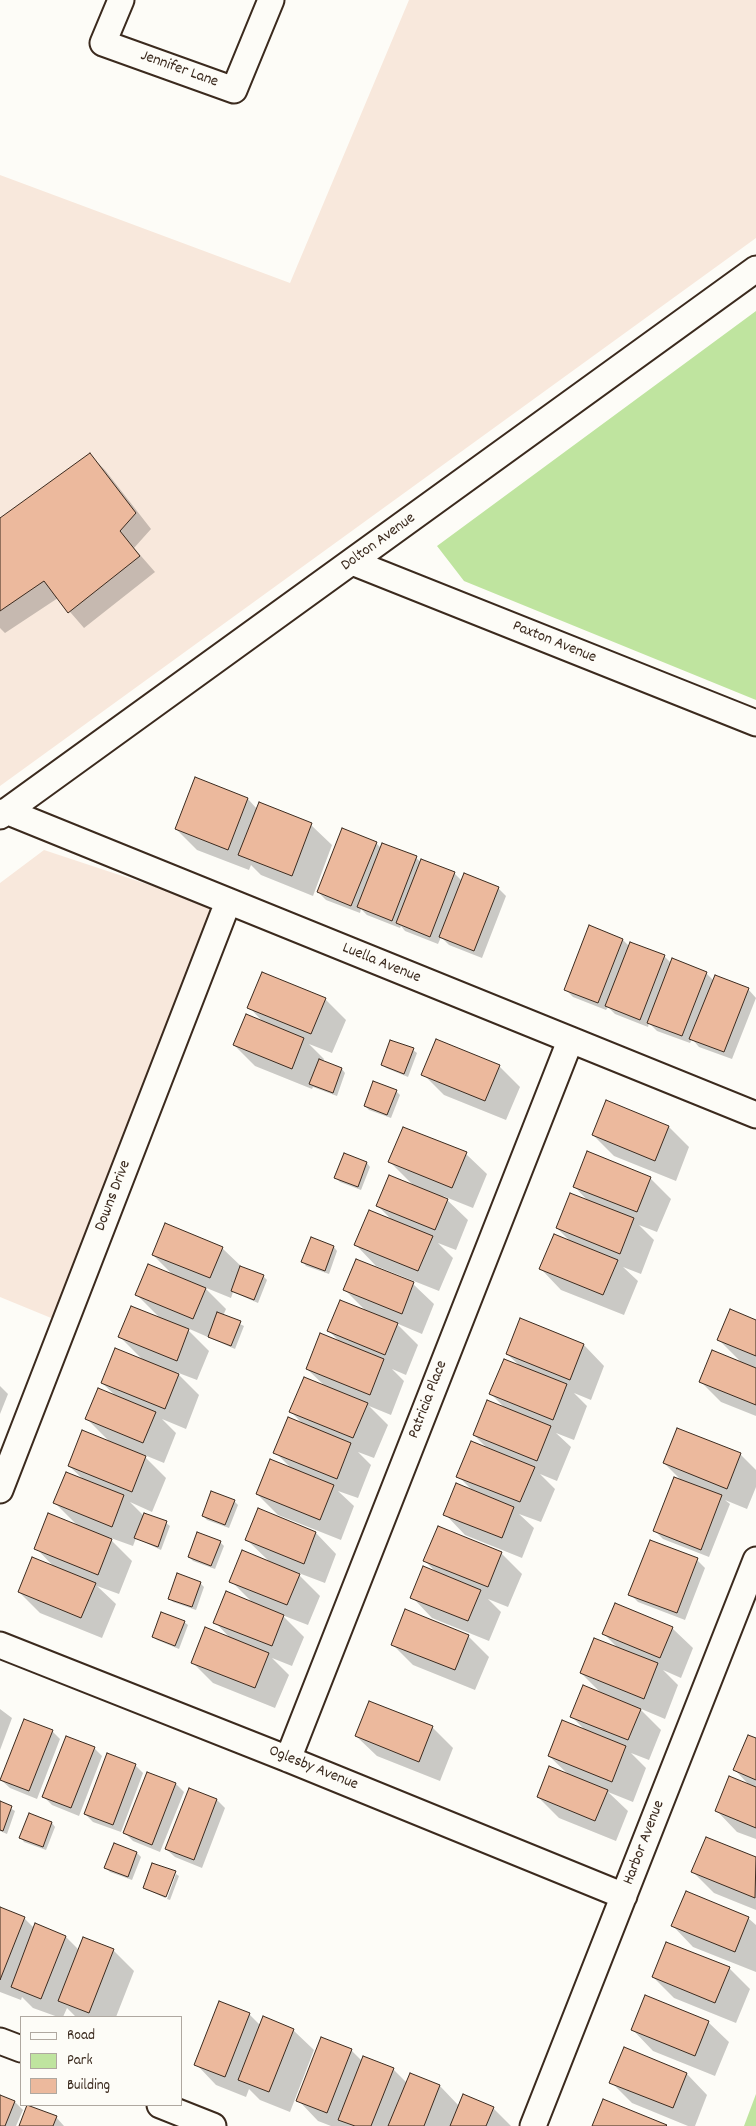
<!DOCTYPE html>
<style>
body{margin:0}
#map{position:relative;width:756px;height:2126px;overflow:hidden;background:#fdfcf7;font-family:Dekko,sans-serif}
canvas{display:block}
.legend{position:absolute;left:20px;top:2016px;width:162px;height:90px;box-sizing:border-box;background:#fdfcf7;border:1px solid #afa8a0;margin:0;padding:6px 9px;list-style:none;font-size:15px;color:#3b2a1e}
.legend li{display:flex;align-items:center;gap:10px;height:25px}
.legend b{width:25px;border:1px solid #afa8a0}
</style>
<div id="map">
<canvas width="756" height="2126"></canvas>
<ul class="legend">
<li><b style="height:6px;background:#fdfcf7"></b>Road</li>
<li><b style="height:14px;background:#bfe49f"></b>Park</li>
<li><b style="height:14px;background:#ecb99d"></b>Building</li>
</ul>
</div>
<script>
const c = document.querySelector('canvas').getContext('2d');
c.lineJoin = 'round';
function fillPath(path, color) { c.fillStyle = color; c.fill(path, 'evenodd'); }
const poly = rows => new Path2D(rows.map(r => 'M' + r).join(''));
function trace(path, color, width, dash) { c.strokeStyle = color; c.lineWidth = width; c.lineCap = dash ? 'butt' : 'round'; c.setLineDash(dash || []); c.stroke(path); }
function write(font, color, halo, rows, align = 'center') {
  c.font = font + ' Dekko,sans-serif'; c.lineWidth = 4.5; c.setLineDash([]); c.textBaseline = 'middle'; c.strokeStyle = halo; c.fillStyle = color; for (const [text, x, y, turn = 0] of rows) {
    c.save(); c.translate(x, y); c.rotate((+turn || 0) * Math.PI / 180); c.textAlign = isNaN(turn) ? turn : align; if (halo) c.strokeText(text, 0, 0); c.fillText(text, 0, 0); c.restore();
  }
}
const built = poly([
 [409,0,756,0,756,238,0,786,0,175,290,283],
 [44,850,216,907,56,1320,0,1297,0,883]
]);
const green = poly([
 [756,311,756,700,464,581,437,546],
 [756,2094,756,2126,744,2126]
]);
const shadow = poly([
 [90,455,105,470,151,529,134,548,155,572,84,628,58,598,5,633,0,628,0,519],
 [196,779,248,799,257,809,259,804,311,825,332,845,313,896,261,875,251,865,249,870,197,850,176,829],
 [376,843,382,849,416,858,421,862,454,873,462,881,498,888,506,896,482,958,449,945,441,937,438,944,405,931,401,926,400,928,367,915,361,909,360,913,326,900,318,892],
 [590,927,623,940,630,947,664,956,672,964,706,973,714,981,748,989,756,998,732,1059,699,1047,692,1039,690,1043,657,1031,649,1023,648,1027,615,1014,608,1007,606,1010,573,997,565,989],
 [325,999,346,1020,332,1053,309,1044,324,1059,323,1062,342,1069,345,1073,337,1096,313,1087,312,1089,255,1066,234,1045,264,1023,249,1007],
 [413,1050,417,1053,408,1077,386,1068,382,1064],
 [499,1066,520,1087,506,1120,444,1095,423,1074],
 [396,1091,400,1095,391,1118,369,1110,365,1106],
 [607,1102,669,1127,689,1147,676,1181,614,1156,593,1135],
 [466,1154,487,1174,473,1208,443,1196,468,1220,456,1250,438,1243,453,1258,439,1291,376,1266,356,1245,393,1221,378,1206,415,1187,390,1162],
 [344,1155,367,1163,370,1167,361,1190,340,1182,336,1178],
 [650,1178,671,1199,657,1232,639,1225,654,1240,641,1274,623,1267,638,1281,624,1315,561,1290,541,1269,572,1243,557,1228,589,1202,574,1186],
 [334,1247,337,1251,329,1274,306,1266,303,1262],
 [222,1248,243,1268,263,1276,267,1280,258,1303,233,1292,231,1298,204,1287,226,1309,223,1316,244,1326,235,1349,185,1327,209,1351,197,1380,176,1372,199,1395,186,1429,162,1419,176,1433,164,1463,142,1454,166,1478,152,1512,130,1502,144,1516,166,1523,170,1526,161,1550,136,1538,133,1546,108,1537,132,1561,119,1594,97,1586,116,1604,102,1638,40,1613,19,1592,54,1567,36,1548,79,1527,55,1503,84,1480,69,1466,111,1443,87,1419,117,1397,102,1383,143,1360,120,1337,161,1319,137,1295,175,1277,153,1255],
 [357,1261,413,1284,434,1304,422,1334,396,1323,418,1345,406,1375,392,1369,404,1381,391,1415,369,1406,388,1425,374,1458,358,1452,371,1465,358,1498,338,1491,354,1506,341,1540,278,1515,257,1494,291,1468,275,1452,304,1425,291,1412,326,1387,307,1369,341,1343,329,1331,367,1312,345,1290],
 [521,1320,584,1345,604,1366,591,1400,574,1393,587,1406,574,1440,556,1433,571,1447,557,1481,540,1474,555,1489,541,1522,519,1514,534,1528,522,1558,465,1535,445,1514,473,1491,458,1476,489,1450,474,1435,506,1409,491,1394,521,1367,507,1354],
 [756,1321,756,1416,721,1402,700,1381,743,1364,719,1340],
 [0,1386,8,1394,0,1414],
 [740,1454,756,1470,756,1487,747,1509,725,1500,730,1504,709,1557,663,1539,655,1531,682,1481,664,1463],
 [234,1501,238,1505,229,1528,207,1520,203,1516],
 [259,1510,316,1533,336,1554,325,1583,296,1572,320,1596,308,1625,282,1615,304,1637,292,1666,272,1658,289,1675,275,1708,213,1683,192,1662,231,1639,215,1622,253,1603,231,1581,271,1563,247,1540],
 [220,1542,224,1546,215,1569,193,1561,189,1557],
 [501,1553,522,1574,508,1607,488,1599,501,1612,489,1641,432,1618,412,1597,438,1574,425,1561],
 [697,1560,705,1568,685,1620,638,1602,630,1594],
 [200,1583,204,1587,196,1610,173,1602,169,1598],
 [184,1622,188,1625,179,1649,157,1640,154,1637],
 [672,1628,693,1648,681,1678,663,1670,678,1685,665,1719,639,1708,661,1730,649,1760,631,1753,646,1768,633,1802,608,1792,628,1811,616,1841,559,1818,538,1797,569,1775,549,1756,587,1732,571,1716,603,1695,581,1673,619,1649,604,1634],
 [468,1636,489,1657,475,1690,413,1665,392,1644],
 [0,1709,12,1718,0,1750],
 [432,1727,453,1748,440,1781,377,1756,356,1736],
 [52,1731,60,1739,37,1799,10,1788,1,1780],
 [756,1740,756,1839,737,1832,717,1811,750,1786,735,1770],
 [94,1748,102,1756,79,1816,52,1805,44,1797],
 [135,1765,143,1773,121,1832,93,1822,85,1814],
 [176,1784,184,1792,160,1852,133,1841,125,1833],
 [190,1789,217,1800,225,1808,202,1868,175,1857,166,1849],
 [0,1802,15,1811,7,1834,0,1831],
 [52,1823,55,1827,46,1850,24,1842,21,1838],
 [706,1839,756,1859,756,1910,714,1893,693,1872],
 [115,1845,137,1853,141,1857,132,1880,110,1872,106,1868],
 [174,1873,165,1898,144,1888],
 [176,1874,179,1876,170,1900,167,1899],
 [0,1908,24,1918,35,1929,66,1937,79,1950,113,1950,134,1971,116,2017,76,2017,67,2008,63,2017,58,2017,33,2008,22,1997,21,2000,0,1992],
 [748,1918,756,1925,756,1972,693,1947,673,1926],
 [729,1968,750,1989,736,2023,674,1998,653,1977],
 [249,2014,261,2026,293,2030,314,2050,290,2112,260,2100,249,2089,246,2097,216,2085,196,2064],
 [708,2022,729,2042,715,2076,653,2051,633,2030],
 [322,2039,351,2050,362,2061,393,2069,407,2083,410,2075,440,2086,459,2106,493,2108,511,2126,331,2126,318,2121,298,2100],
 [624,2049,687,2074,707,2095,695,2126,688,2126,632,2103,611,2082],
 [0,2096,15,2102,23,2110,16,2126,0,2126],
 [56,2117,64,2126,20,2126]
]);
const building = poly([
 [90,453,136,513,120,531,140,556,68,613,44,581,0,611,0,518,90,453],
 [195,777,248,798,228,850,175,829,195,777],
 [259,802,312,823,292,876,238,855,259,802],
 [342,828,377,842,351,906,317,892,342,828],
 [382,843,417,856,392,921,357,907,382,843],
 [421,859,455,872,430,937,396,923,421,859],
 [464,873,499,887,474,951,439,937,464,873],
 [589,925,623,939,598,1003,564,990,589,925],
 [630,942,665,955,640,1020,605,1006,630,942],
 [672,958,707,972,682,1036,647,1023,672,958],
 [262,972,326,998,311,1034,247,1008,262,972],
 [715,975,749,988,724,1052,689,1039,715,975],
 [246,1014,304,1038,292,1069,233,1045,246,1014],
 [436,1039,500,1065,485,1101,421,1075,436,1039],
 [390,1040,414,1048,404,1074,381,1065,390,1040],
 [319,1059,342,1068,333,1093,309,1084,319,1059],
 [373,1081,397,1090,387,1115,364,1106,373,1081],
 [606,1100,669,1126,655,1161,592,1135,606,1100],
 [403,1127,467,1152,452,1188,388,1162,403,1127],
 [587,1151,651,1177,637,1212,573,1187,587,1151],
 [344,1153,367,1162,358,1187,334,1178,344,1153],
 [389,1175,448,1199,435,1230,376,1206,389,1175],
 [570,1193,634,1218,620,1254,556,1228,570,1193],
 [369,1210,433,1236,418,1271,354,1245,369,1210],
 [165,1223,223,1247,210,1278,152,1255,165,1223],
 [554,1234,618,1260,603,1295,539,1269,554,1234],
 [311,1237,334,1246,325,1271,301,1262,311,1237],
 [356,1259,414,1282,402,1314,343,1290,356,1259],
 [148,1264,206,1288,193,1319,135,1295,148,1264],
 [240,1266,264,1275,254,1300,231,1291,240,1266],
 [340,1300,398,1323,385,1355,327,1331,340,1300],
 [131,1306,189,1329,177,1361,118,1337,131,1306],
 [730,1309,756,1320,756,1356,717,1340,730,1309],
 [217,1312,241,1321,231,1346,208,1337,217,1312],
 [520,1318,584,1344,570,1380,506,1354,520,1318],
 [320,1333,384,1359,370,1395,306,1369,320,1333],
 [115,1348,179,1374,165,1409,101,1383,115,1348],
 [712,1350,756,1368,756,1405,699,1382,712,1350],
 [504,1359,567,1384,553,1420,489,1394,504,1359],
 [304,1377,368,1403,353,1438,289,1412,304,1377],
 [98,1388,156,1412,143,1443,85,1419,98,1388],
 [487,1400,551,1426,537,1461,473,1435,487,1400],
 [288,1417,351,1443,337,1479,273,1453,288,1417],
 [677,1428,741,1453,727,1489,663,1463,677,1428],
 [82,1430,146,1456,132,1492,68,1466,82,1430],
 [471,1441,535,1467,520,1502,456,1477,471,1441],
 [270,1459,334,1485,320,1520,256,1494,270,1459],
 [66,1472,124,1495,112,1527,53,1503,66,1472],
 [674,1477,722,1495,701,1550,653,1531,674,1477],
 [456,1483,514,1507,502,1538,443,1515,456,1483],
 [211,1491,235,1500,225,1525,202,1516,211,1491],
 [258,1508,316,1532,304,1564,245,1540,258,1508],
 [48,1513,112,1539,98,1575,34,1549,48,1513],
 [144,1513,167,1521,158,1547,134,1538,144,1513],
 [438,1526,502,1552,488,1587,423,1561,438,1526],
 [197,1532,221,1541,211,1566,188,1557,197,1532],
 [650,1540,698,1558,677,1613,628,1595,650,1540],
 [242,1550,300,1574,287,1605,229,1582,242,1550],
 [32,1557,96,1583,81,1618,18,1592,32,1557],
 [423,1566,481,1590,468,1621,410,1598,423,1566],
 [177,1573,201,1582,192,1607,168,1599,177,1573],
 [226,1591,284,1615,272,1646,213,1623,226,1591],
 [615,1603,673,1627,660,1658,602,1634,615,1603],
 [405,1609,469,1635,455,1670,391,1645,405,1609],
 [161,1612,185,1621,175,1646,152,1637,161,1612],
 [205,1627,269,1653,255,1688,191,1663,205,1627],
 [594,1638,658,1663,644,1699,580,1673,594,1638],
 [583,1685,641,1709,628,1740,570,1717,583,1685],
 [369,1701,433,1726,419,1762,355,1736,369,1701],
 [24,1719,53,1730,29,1791,0,1780,24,1719],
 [562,1720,626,1746,612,1782,548,1756,562,1720],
 [748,1735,756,1738,756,1780,733,1770,748,1735],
 [66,1736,95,1747,71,1808,42,1797,66,1736],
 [107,1753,136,1764,113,1825,84,1814,107,1753],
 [549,1766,608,1790,595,1821,537,1797,549,1766],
 [147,1772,176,1783,152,1845,123,1833,147,1772],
 [729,1776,756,1787,756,1828,715,1811,729,1776],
 [189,1788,217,1799,194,1860,165,1849,189,1788],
 [0,1801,12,1806,3,1831,0,1830,0,1801],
 [29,1813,52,1822,43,1847,19,1838,29,1813],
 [706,1837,756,1857,755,1898,691,1872,706,1837],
 [114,1843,137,1852,128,1877,104,1868,114,1843],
 [152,1863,176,1871,166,1897,143,1888,152,1863],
 [686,1891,749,1917,735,1952,671,1926,686,1891],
 [0,1907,25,1917,0,1980,0,1907],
 [35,1923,66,1936,41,1999,11,1987,35,1923],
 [83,1937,114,1949,89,2013,58,2001,83,1937],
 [666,1942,730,1967,715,2003,652,1977,666,1942],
 [645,1995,709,2021,695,2056,631,2030,645,1995],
 [219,2001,250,2013,225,2077,194,2065,219,2001],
 [263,2016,294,2029,269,2092,238,2080,263,2016],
 [321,2037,352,2049,327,2113,296,2101,321,2037],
 [624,2047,687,2073,673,2108,609,2083,624,2047],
 [363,2056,394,2068,371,2126,355,2126,338,2120,363,2056],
 [410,2073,440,2085,424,2126,388,2126,410,2073],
 [463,2094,494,2107,486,2126,450,2126,463,2094],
 [0,2095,15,2101,5,2126,0,2126,0,2095],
 [603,2099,667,2125,666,2126,592,2126,603,2099],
 [27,2105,57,2116,53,2126,19,2126,27,2105]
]);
const minor = poly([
 [121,0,103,43,234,90,271,0],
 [352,562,756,723],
 [6,811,756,1115],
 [0,816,756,269],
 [0,1490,228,902],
 [0,1645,288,1759,624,1896],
 [288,1759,570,1041],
 [0,2041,21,2049],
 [160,2105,213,2126],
 [533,2126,756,1560]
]);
const streetNames = [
 ["Jennifer Lane",179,70,20],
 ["Dolton Avenue",379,543,-36],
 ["Paxton Avenue",554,643,22],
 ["Luella Avenue",381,964,22],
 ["Downs Drive",114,1196,-69],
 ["Patricia Place",429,1400,-69],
 ["Oglesby Avenue",313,1769,22],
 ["Harbor Avenue",645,1843,-69]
];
fillPath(built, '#f8e8dc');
fillPath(green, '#bfe49f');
fillPath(shadow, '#0003');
fillPath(building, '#ecb99d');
trace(building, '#3b2a1e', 1);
trace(minor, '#3b2a1e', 29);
trace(minor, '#fdfcf7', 25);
write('16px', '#3b2a1e', '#fdfcf7', streetNames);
</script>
